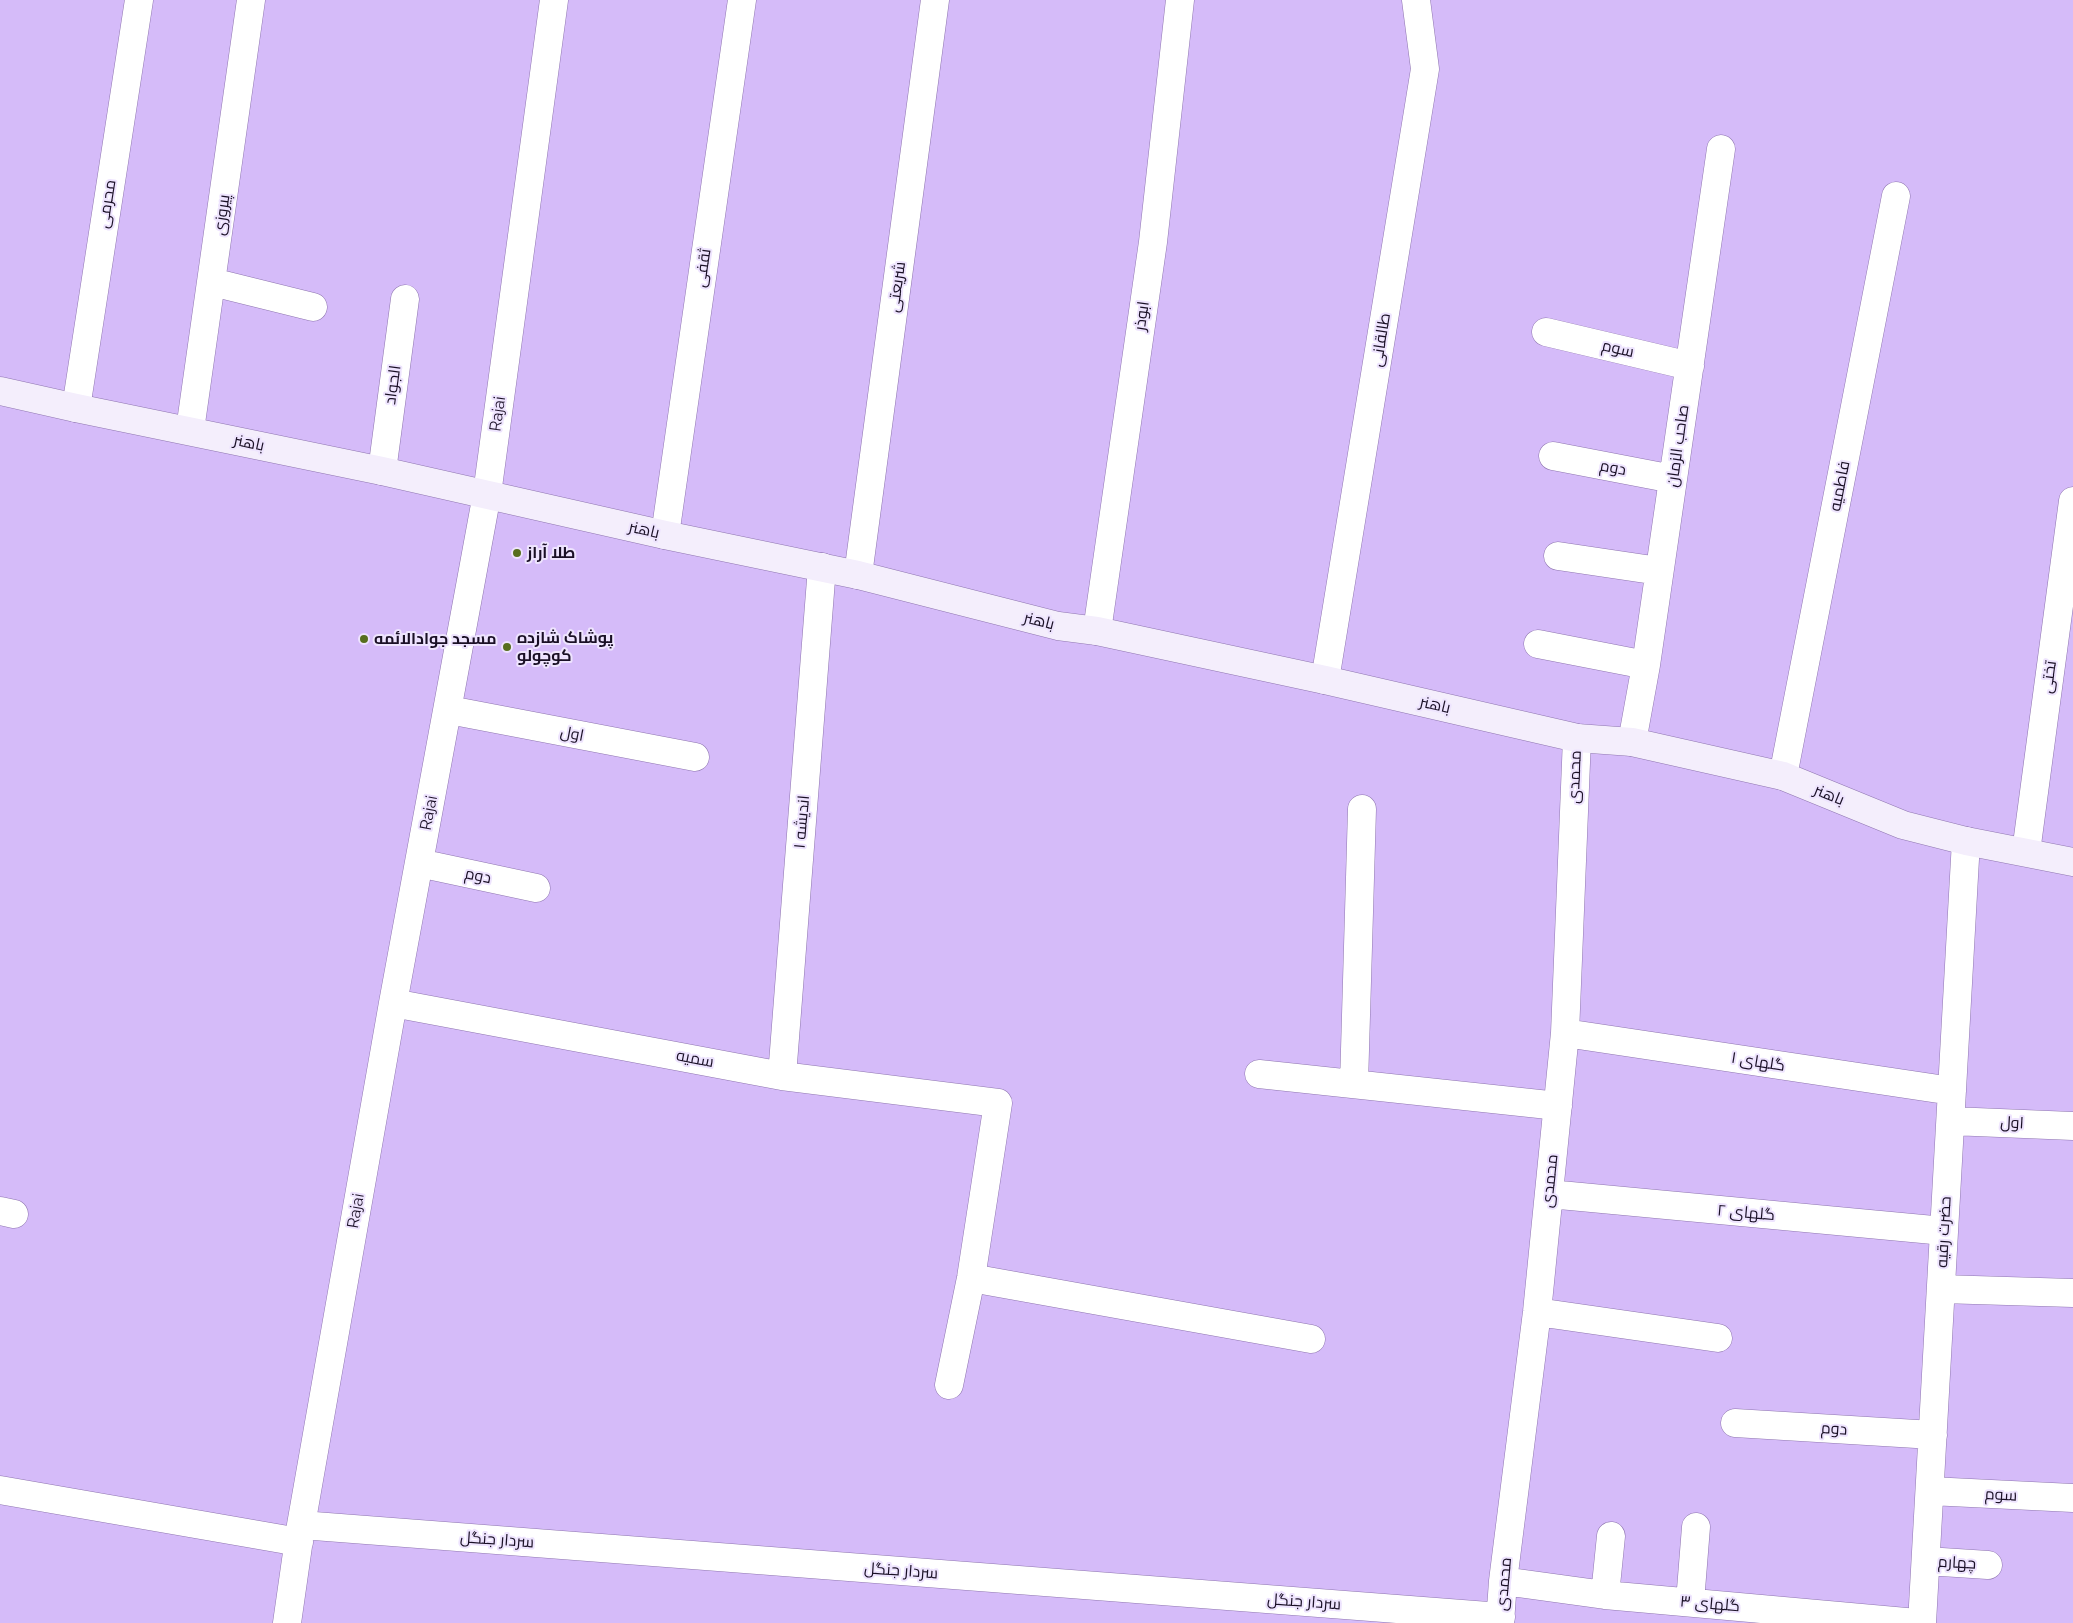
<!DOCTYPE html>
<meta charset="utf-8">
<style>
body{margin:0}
canvas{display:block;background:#d5bbf9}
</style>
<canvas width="2073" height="1623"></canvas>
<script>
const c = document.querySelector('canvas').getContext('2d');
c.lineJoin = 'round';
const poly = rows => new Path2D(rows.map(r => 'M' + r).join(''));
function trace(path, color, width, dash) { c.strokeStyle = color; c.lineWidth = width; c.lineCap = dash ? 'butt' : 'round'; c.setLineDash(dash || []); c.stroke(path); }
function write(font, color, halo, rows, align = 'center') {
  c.font = font + ' Raleway,Cairo,sans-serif'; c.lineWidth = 4; c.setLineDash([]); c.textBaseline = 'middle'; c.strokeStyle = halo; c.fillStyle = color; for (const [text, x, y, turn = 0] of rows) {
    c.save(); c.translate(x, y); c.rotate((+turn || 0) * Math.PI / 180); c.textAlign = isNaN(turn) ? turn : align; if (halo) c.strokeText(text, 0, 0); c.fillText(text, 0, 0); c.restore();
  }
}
const street = poly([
 [212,282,313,307],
 [1546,332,1690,366],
 [76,408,139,0],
 [190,430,251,0],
 [1553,456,1673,479],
 [382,471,405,299],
 [665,535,742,0],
 [1558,556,1659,571],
 [858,575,935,0],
 [1097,631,1153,242,1180,0],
 [1538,644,1646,665],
 [1325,680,1425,69,1416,0],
 [449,710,695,757],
 [1632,742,1646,665,1721,149],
 [1783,776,1896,196],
 [2026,852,2073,501],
 [419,863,536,888],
 [393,1003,782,1076,998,1103,971,1278,949,1385],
 [1565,1033,1952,1091],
 [1259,1074,1558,1106],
 [782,1076,822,567],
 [1354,1084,1362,809],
 [1951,1121,2073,1126],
 [1549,1194,1944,1231],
 [0,1211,14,1214],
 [971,1278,1311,1339],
 [1941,1289,2073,1293],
 [1537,1312,1718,1338],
 [1735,1423,1933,1435],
 [0,1490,299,1542],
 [1930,1491,2073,1498],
 [301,1525,1501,1617],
 [1926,1561,1988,1565],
 [1503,1581,1605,1595,1917,1623],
 [1605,1595,1611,1536],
 [1690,1602,1696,1527],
 [287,1623,301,1525,393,1003,487,494,554,0],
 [1500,1623,1503,1581,1537,1312,1565,1033,1577,738],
 [1922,1623,1966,841]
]);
const secondary = poly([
 [0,391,76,408,382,471,665,535,858,575,1058,626,1097,631,1325,680,1577,738,1632,742,1783,776,1903,825,1966,841,2073,862]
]);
const markers = [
 [517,553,5,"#576e1e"],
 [364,639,5,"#576e1e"],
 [507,647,5,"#576e1e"]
];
const streetNames = [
 ["محرمی",107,204,-81],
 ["پیروزی",222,215,-82],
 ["ثقفی",703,268,-82],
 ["شریعتی",897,287,-82],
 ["ابوذر",1142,316,-82],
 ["طالقانی",1381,340,-81],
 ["سوم",1618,349,13],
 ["الجواد",393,385,-82],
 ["Rajai",498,414,-82],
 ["باهنر",249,443,12],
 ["صاحب الزمان",1678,446,-82],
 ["دوم",1613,468,11],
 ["فاطمیه",1840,486,-79],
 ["باهنر",644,530,13],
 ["باهنر",1039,621,14],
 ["تختی",2049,677,-82],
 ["باهنر",1435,705,13],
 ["اول",572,734,11],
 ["محمدی",1575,777,-88],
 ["باهنر",1829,795,22],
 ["Rajai",429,813,-79],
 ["اندیشه ۱",802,822,-85],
 ["دوم",478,876,12],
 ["سمیه",695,1059,11],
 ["گلهای ۱",1758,1062,9],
 ["اول",2012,1123,3],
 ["محمدی",1550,1181,-84],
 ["Rajai",356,1211,-80],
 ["گلهای ۲",1746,1213,5],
 ["حضرت رقیه",1944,1232,-87],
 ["دوم",1834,1429,4],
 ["سوم",2001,1495,3],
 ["سردار جنگل",497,1540,4],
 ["چهارم",1957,1563,3],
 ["سردار جنگل",901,1571,4],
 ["محمدی",1504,1584,-85],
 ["سردار جنگل",1304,1602,4],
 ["گلهای ۳",1710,1604,5]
];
const poiNames = [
 ["طلا آراز",527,553],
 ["پوشاک شازده",517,638],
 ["کوچولو",517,656],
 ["مسجد جوادالائمه",374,639]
];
trace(street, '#8f76b0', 29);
trace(secondary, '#8f76b0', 29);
trace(street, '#fff', 28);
trace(secondary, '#f4eefc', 28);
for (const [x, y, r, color] of markers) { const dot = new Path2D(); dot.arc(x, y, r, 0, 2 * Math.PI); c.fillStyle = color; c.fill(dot); trace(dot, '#eee4fe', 2); }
write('16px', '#1a1026', '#eee4fe', streetNames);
write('bold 16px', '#1a1026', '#eee4fe', poiNames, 'left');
</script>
